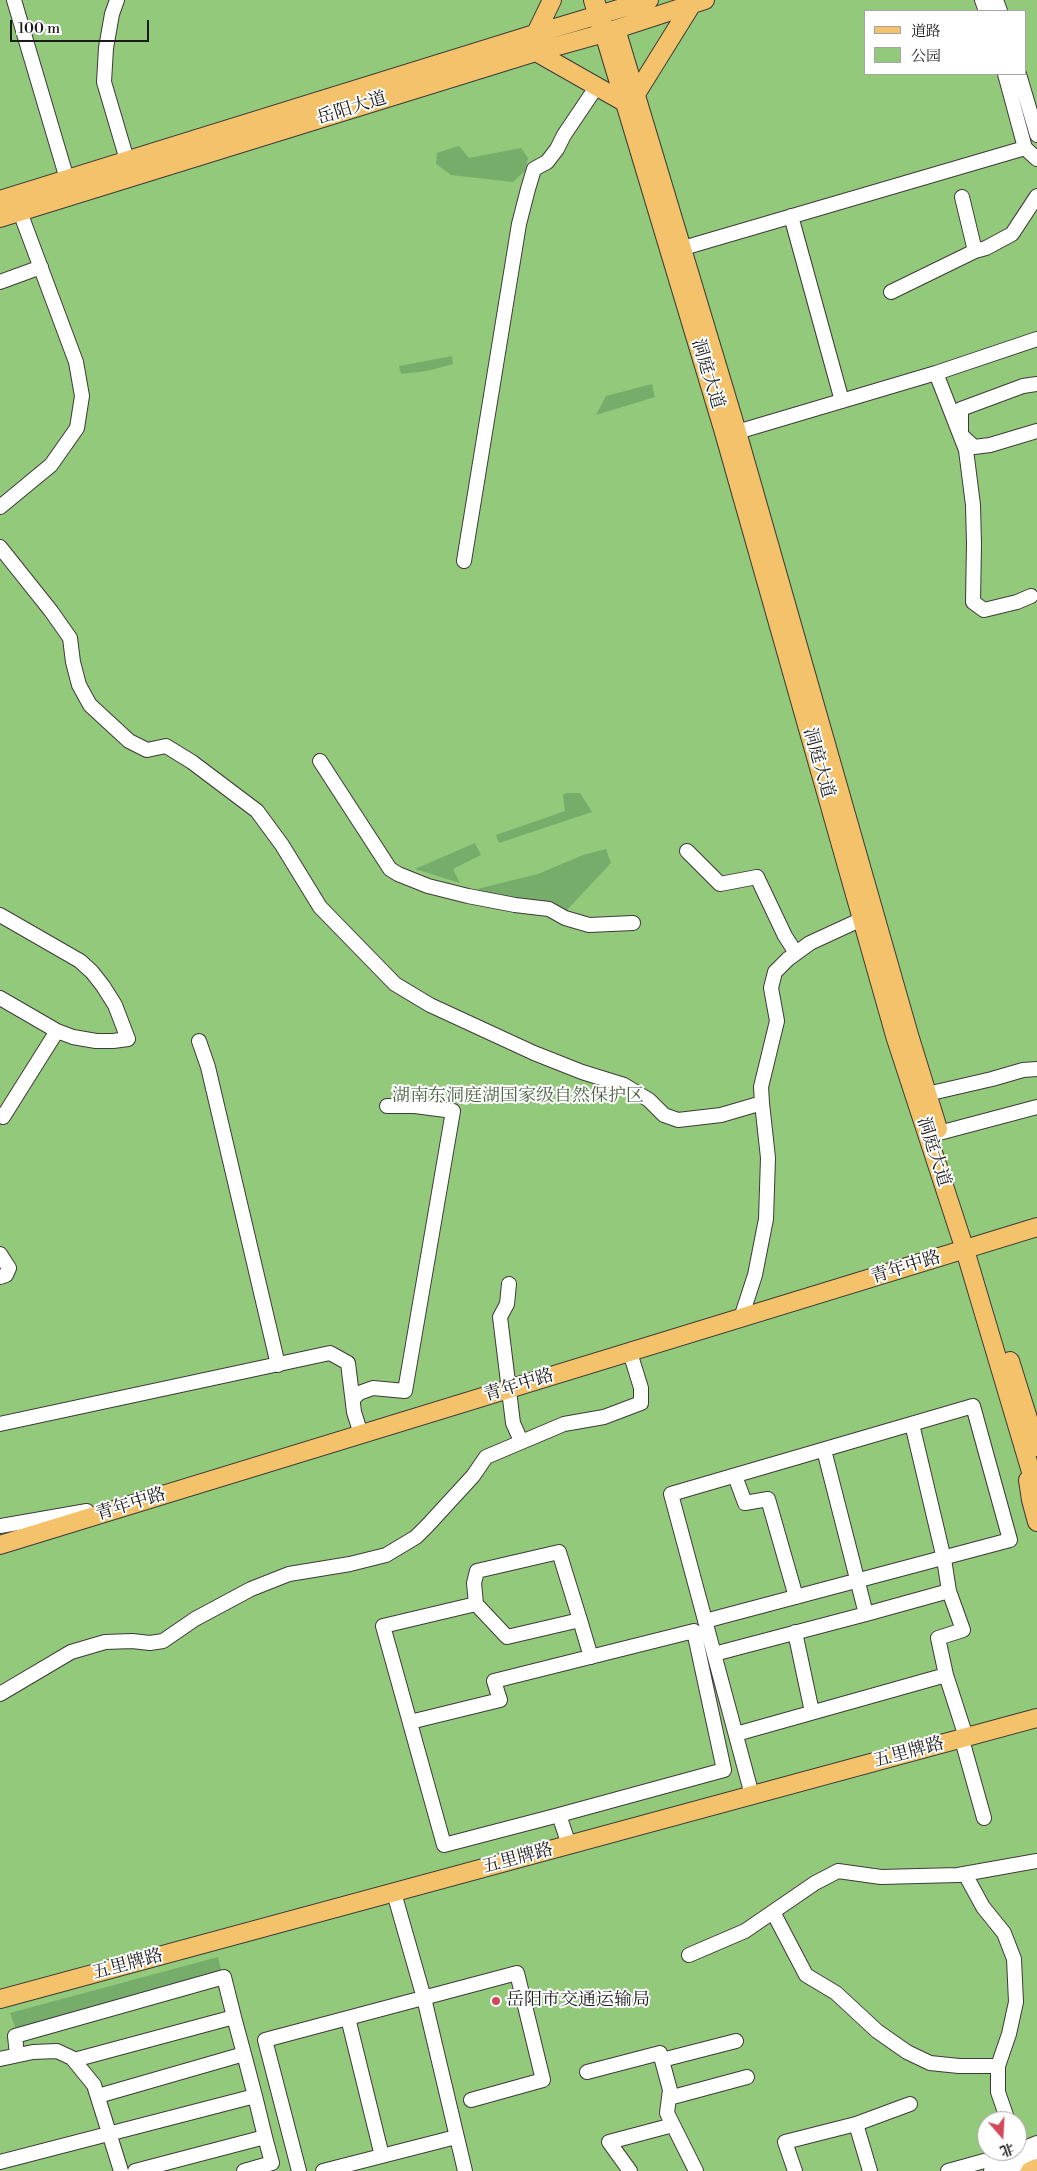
<!DOCTYPE html>
<meta charset="utf-8">
<style>
body{margin:0}
#map{position:relative;width:1037px;height:2171px;overflow:hidden;background:#f9ecdc;font-family:"Libre Bodoni","Noto Serif SC",serif}
canvas{display:block}
.legend{position:absolute;left:864px;top:10px;width:162px;height:65px;box-sizing:border-box;background:#fff;border:1px solid #a4a4a4;margin:0;padding:6px 9px;list-style:none;font-size:15px;color:#1c1c1c}
.legend li{display:flex;align-items:center;gap:10px;height:25px}
.legend b{width:25px;border:1px solid #a4a4a4}
.north{position:absolute;left:977px;top:2111px;width:50px;height:50px;box-sizing:border-box;background:#fff;border:1px solid #a4a4a4;border-radius:50%;rotate:161deg;font-size:14px;font-weight:700;line-height:20px;text-align:center;color:#1c1c1c}
.north::after{content:'';display:block;margin:auto;width:18px;height:22px;background:#d1495b;clip-path:polygon(50% 0,100% 100%,50% 72%,0 100%)}
.scale{position:absolute;left:10px;top:20px;width:139px;height:22px;box-sizing:border-box;border:2px solid #1c1c1c;border-top:0;padding-left:6px;font-size:15px;line-height:18px;white-space:nowrap;color:#1c1c1c;-webkit-text-stroke:4px #fff;paint-order:stroke}
</style>
<div id="map">
<canvas width="1037" height="2171"></canvas>
<ul class="legend">
<li><b style="height:6px;background:#f4c26a"></b>道路</li>
<li><b style="height:14px;background:#93c97a"></b>公园</li>
</ul>
<div class="north">北</div>
<div class="scale">100 m</div>
</div>
<script>
const c = document.querySelector('canvas').getContext('2d');
c.lineJoin = 'round';
function fillPath(path, color) { c.fillStyle = color; c.fill(path, 'evenodd'); }
const poly = rows => new Path2D(rows.map(r => 'M' + r).join(''));
function trace(path, color, width, dash) { c.strokeStyle = color; c.lineWidth = width; c.lineCap = dash ? 'butt' : 'round'; c.setLineDash(dash || []); c.stroke(path); }
function write(font, color, halo, rows, align = 'center') {
  c.font = font + ' "Libre Bodoni","Noto Serif SC",serif'; c.lineWidth = 4; c.setLineDash([]); c.textBaseline = 'middle'; c.strokeStyle = halo; c.fillStyle = color; for (const [text, x, y, turn = 0] of rows) {
    c.save(); c.translate(x, y); c.rotate((+turn || 0) * Math.PI / 180); c.textAlign = isNaN(turn) ? turn : align; if (halo) c.strokeText(text, 0, 0); c.fillText(text, 0, 0); c.restore();
  }
}
const green = poly([
 [0,0,1037,0,1037,2171,0,2171],
 [866,11,1026,11,1026,74,866,74],
 [987,2121,1017,2121,1017,2151,987,2151]
]);
const forest = poly([
 [459,146,469,158,521,148,528,158,525,171,513,182,451,175,436,164,437,153],
 [452,356,453,364,427,371,401,374,399,366],
 [652,384,655,397,596,415,606,396],
 [566,793,580,793,592,812,499,843,496,835,565,811,563,795],
 [475,843,481,855,453,869,460,883,415,869],
 [606,849,611,863,566,911,534,900,493,895,477,889,538,874,583,855],
 [218,1957,222,1973,17,2032,10,2013]
]);
const minor = poly([
 [14,0,67,179],
 [117,0,112,14,106,48,104,82,127,160],
 [982,0,986,11],
 [996,0,1000,11],
 [1005,74,1025,148,1037,159],
 [1019,74,1037,135],
 [962,197,975,251],
 [791,216,842,401],
 [673,251,1025,148],
 [0,282,41,267],
 [891,292,975,251,986,248,1012,234,1037,196],
 [936,373,966,450,973,505,974,544,973,602,984,610,1017,602,1031,596],
 [1037,384,1023,386,961,409,961,435,974,447,990,445,1037,431],
 [737,432,936,373,1037,339],
 [0,507,51,465,77,428,82,396,76,362,20,212],
 [0,547,51,611,70,638,73,662,79,685,90,705,129,741,147,750,166,746,192,762,257,811,282,845,320,907,395,984,430,1005,534,1053,582,1072,624,1085,649,1100,664,1115,678,1120,721,1115,762,1103,768,1158,766,1219,755,1275,741,1318],
 [464,561,519,224,528,189,534,169,547,162,557,149,564,135,597,86],
 [320,761,390,869,398,874,428,886,468,896,515,905,549,909,565,918,589,925,633,923],
 [687,851,720,884,757,877,785,936,796,953],
 [0,915,80,961,92,972,103,986,115,1005,128,1039,113,1041,96,1041,73,1037,57,1031],
 [0,998,57,1031,3,1117,0,1115],
 [199,1041,208,1067,278,1365],
 [927,1094,992,1079,1023,1070,1037,1069],
 [762,1103,761,1087,777,1021,771,988,775,972,788,959,810,943,862,919],
 [939,1133,1037,1107],
 [0,1254,9,1268,6,1275,0,1277],
 [509,1284,507,1304,500,1317,513,1423,521,1441],
 [353,1399,359,1393,373,1388,405,1391,453,1111,415,1106,387,1106],
 [0,1424,330,1353,348,1363,354,1412,359,1428],
 [824,1450,866,1614,949,1591,944,1559,912,1424],
 [735,1476,745,1503,768,1499,796,1597],
 [0,1526,87,1511,91,1516],
 [476,1604,507,1637,580,1620,591,1657],
 [705,1621,1010,1540,973,1406,671,1494,752,1795],
 [795,1632,812,1712],
 [714,1654,866,1614],
 [946,1675,938,1638,963,1630,949,1591],
 [0,1694,71,1652,105,1642,132,1641,150,1643,163,1641,195,1619,251,1589,289,1574,350,1564,386,1555,416,1537,428,1525,473,1476,486,1457,564,1424,604,1417,641,1403,641,1388,632,1359],
 [410,1722,500,1700,494,1681,694,1631,724,1770,559,1815],
 [736,1734,946,1675,966,1737],
 [964,1747,984,1818],
 [569,1845,559,1815,444,1845,383,1626,476,1604,474,1583,477,1571,559,1552,580,1620],
 [965,1874,983,1907,1004,1933,1014,1959,1016,2002,1009,2034,998,2066,998,2092,1008,2121],
 [396,1900,424,1998,465,2171],
 [773,1912,806,1975,836,1993,877,2031,907,2052,930,2063,959,2066,998,2066],
 [689,1955,745,1931,815,1883,838,1871,881,1877,958,1875,1037,1861],
 [348,2018,382,2156],
 [17,2055,15,2036,224,1977,234,2017],
 [0,2059,33,2052,57,2051,72,2058,94,2085,121,2171],
 [74,2060,234,2017,244,2054],
 [662,2060,736,2041],
 [587,2072,660,2053,670,2090,667,2113,696,2171],
 [98,2096,244,2054,255,2096],
 [669,2098,747,2077],
 [856,2124,910,2104],
 [0,2162,255,2096,265,2137,135,2171],
 [244,2171,272,2163,265,2137],
 [299,2171,265,2040,517,1973,543,2080,471,2100],
 [323,2171,456,2137],
 [630,2171,609,2142,673,2125],
 [795,2171,785,2142,856,2124,870,2171],
 [948,2171,1013,2153,1037,2143],
 [991,2171,1026,2162,1037,2154]
]);
const major = poly([
 [616,29,737,432,909,1035,938,1129],
 [536,33,552,0],
 [604,33,723,429,896,1039,965,1250,1037,1492],
 [536,52,624,102],
 [636,94,692,4],
 [0,200,531,35,649,0],
 [0,218,536,52,604,33,705,0],
 [1010,1361,1037,1447],
 [1028,1480,1031,1500,1037,1522],
 [0,1545,1037,1227],
 [0,1999,1037,1718],
 [1030,2171,1037,2168]
]);
const highway = poly([
 [594,0,604,33]
]);
const markers = [
 [496,2001,5,"#d1495b"]
];
const streetNames = [
 ["岳阳大道",352,109,-17],
 ["洞庭大道",707,374,73],
 ["洞庭大道",818,763,74],
 ["洞庭大道",933,1152,72],
 ["青年中路",906,1268,-17],
 ["青年中路",519,1386,-17],
 ["青年中路",131,1505,-17],
 ["五里牌路",909,1753,-15],
 ["五里牌路",518,1859,-15],
 ["五里牌路",128,1965,-15]
];
const parkNames = [
 ["湖南东洞庭湖国家级自然保护区",518,1097]
];
const poiNames = [
 ["岳阳市交通运输局",506,2001]
];
fillPath(green, '#93c97a');
fillPath(forest, '#76ad6a');
trace(minor, '#3d3b39', 16);
trace(major, '#3d3b39', 20);
trace(highway, '#3d3b39', 22);
trace(minor, '#fff', 14);
trace(major, '#f4c26a', 18);
trace(highway, '#f4c26a', 20);
for (const [x, y, r, color] of markers) { const dot = new Path2D(); dot.arc(x, y, r, 0, 2 * Math.PI); c.fillStyle = color; c.fill(dot); trace(dot, '#fff', 2); }
write('18px', '#1c1c1c', '#fff', streetNames);
write('18px', '#4c6142', '#fff', parkNames);
write('18px', '#1c1c1c', '#fff', poiNames, 'left');
</script>
